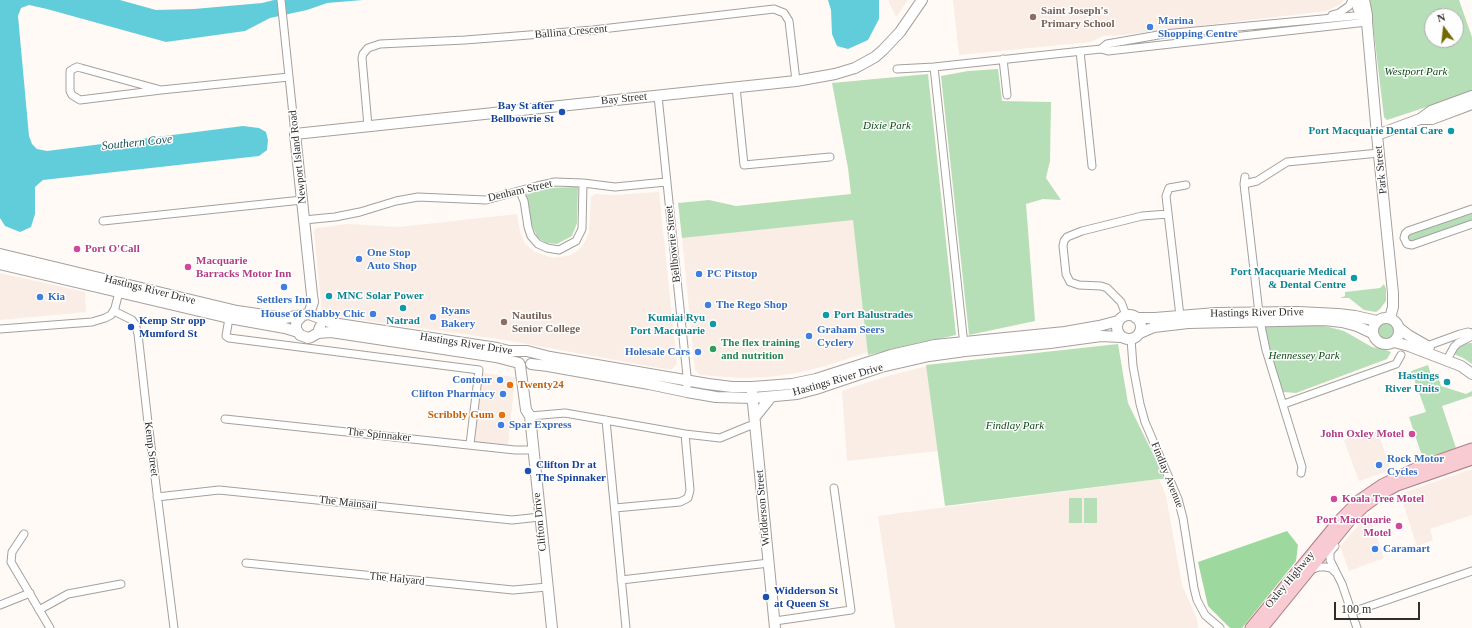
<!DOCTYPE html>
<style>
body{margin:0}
#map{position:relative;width:1472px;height:628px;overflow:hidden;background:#fffaf6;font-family:"Times New Roman",serif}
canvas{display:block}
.north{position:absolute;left:1424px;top:8px;width:40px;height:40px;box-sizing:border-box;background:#fff;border:1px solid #acabab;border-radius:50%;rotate:345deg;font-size:11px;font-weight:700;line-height:16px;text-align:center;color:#302e2c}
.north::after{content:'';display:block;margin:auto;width:14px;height:18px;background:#766800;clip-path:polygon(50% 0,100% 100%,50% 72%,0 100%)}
.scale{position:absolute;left:1334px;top:602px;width:86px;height:18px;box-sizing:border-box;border:2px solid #302e2c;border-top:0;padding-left:5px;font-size:12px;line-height:14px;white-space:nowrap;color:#302e2c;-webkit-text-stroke:3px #fff;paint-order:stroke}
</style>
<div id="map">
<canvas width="1472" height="628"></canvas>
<div class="north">N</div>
<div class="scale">100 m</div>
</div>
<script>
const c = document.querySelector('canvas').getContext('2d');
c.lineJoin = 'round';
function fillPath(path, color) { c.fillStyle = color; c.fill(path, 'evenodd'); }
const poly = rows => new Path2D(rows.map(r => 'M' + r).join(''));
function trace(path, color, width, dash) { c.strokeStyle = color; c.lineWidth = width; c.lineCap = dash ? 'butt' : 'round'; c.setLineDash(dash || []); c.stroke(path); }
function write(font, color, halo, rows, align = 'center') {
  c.font = font + ' "Times New Roman",serif'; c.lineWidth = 3; c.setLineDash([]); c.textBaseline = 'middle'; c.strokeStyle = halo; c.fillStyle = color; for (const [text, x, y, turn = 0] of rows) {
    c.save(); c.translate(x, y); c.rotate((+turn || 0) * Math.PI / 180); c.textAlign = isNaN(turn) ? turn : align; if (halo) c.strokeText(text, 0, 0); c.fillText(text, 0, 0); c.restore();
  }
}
const built = poly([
 [888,0,908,0,896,17],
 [953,0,1344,0,1339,5,1326,11,1113,36,1112,35,1103,36,1091,42,959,55],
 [659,192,677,364,671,370,499,339,325,315,322,312,314,231,316,228,348,224,399,227,517,214,520,232,525,244,535,252,553,258,571,255,581,248,586,240,589,232,591,197,595,194,614,195],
 [854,219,868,352,825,366,797,373,769,377,741,378,700,375,695,370,682,238],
 [0,273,85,292,86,312,0,320],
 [927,366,938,451,847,461,842,391,884,377],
 [483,373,514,377,515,379,508,445,475,442,473,440,481,375],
 [1377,429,1391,470,1359,481,1344,440],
 [1472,469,1472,515,1430,529,1433,540,1417,546,1400,494],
 [1159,479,1166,496,1182,585,1197,619,1198,628,895,628,878,516],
 [1369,514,1384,558,1349,571,1340,546]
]);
const green = poly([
 [1370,0,1459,0,1472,37,1472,92,1387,120,1384,117],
 [1432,16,1456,16,1456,40,1432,40],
 [998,69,1002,101,1051,102,1050,161,1046,178,1061,200,1043,199,1026,204,1035,321,969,335,941,76,968,71],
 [928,74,956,335,868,355,853,220,682,238,678,203,709,200,736,206,851,194,848,168,832,83],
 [578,187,577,223,572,236,557,244,546,243,537,237,530,220,525,195,547,188],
 [1472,213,1472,220,1409,242,1407,235],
 [1384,284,1386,289,1386,301,1380,309,1376,312,1364,310,1349,298,1340,298,1345,296,1345,292,1380,288],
 [1279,319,1329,327,1344,331,1372,347,1386,350,1391,352,1387,359,1296,393,1283,392,1265,337,1264,320],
 '1377 331a9 9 0 1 1 18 0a9 9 0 1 1-18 0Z',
 [1469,343,1472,343,1472,364,1463,358,1454,354,1458,346],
 [1118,344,1128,403,1155,458,1164,479,1159,479,945,506,926,365],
 [1428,365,1434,384,1434,381,1441,377,1439,379,1441,386,1466,394,1472,391,1472,396,1442,406,1456,448,1423,459,1409,417,1426,412,1411,371],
 [1069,498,1082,498,1082,523,1069,523],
 [1084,498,1097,498,1097,523,1084,523]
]);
const forest = poly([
 [1287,531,1298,545,1296,561,1242,628,1230,628,1208,606,1198,562]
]);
const water = poly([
 [0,0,120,0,156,10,194,9,262,3,274,0,363,0,327,3,307,10,270,18,245,31,166,42,47,9,29,5,21,8,18,16,29,136,32,144,37,149,47,151,243,126,259,128,266,132,268,140,267,150,259,156,43,180,35,187,35,214,31,227,20,232,5,226,0,218],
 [828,0,879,0,879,19,868,40,848,49,837,46,832,34,831,10]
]);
const street = poly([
 [281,0,295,134],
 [1332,15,1339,13,1349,6,1352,0],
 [1101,49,1107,44,1164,34,1365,15],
 [1080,51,1092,166],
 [1003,59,1007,95],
 [77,67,81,68,161,90,80,100,72,95,70,91,70,71,73,69,77,67],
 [934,67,964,345],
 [897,69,934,67,1101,49,1108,51,1367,22],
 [736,87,744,165,830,157],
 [161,90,289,77],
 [658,96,687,376,687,392],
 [368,126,362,58,363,54,368,48,380,44,465,40,593,30,774,9,784,13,789,21,796,81],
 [1245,177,1244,184,1259,313],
 [1244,184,1257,181,1287,162,1379,153],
 [520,192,524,201,528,227,531,236,538,244,547,248,559,250,576,241,582,229,583,183],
 [1472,209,1408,231,1405,234,1404,238,1407,244,1412,245,1472,224],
 [304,220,335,217,360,212,396,201,418,197,486,200,537,186,555,182,583,183,615,187,666,182],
 [103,221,302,200],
 [114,311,132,320,135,324,138,334,147,414,174,628],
 [1126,315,1121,302,1107,288,1101,286,1079,285,1070,282,1066,274,1063,246,1064,241,1067,237,1082,231,1142,216,1168,214],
 [1180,316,1166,196,1169,188,1186,185],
 [229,318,226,336,229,338,479,370,470,444],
 [1260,321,1266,350,1302,467,1301,473],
 [0,329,92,322,105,318,111,315,115,308,120,288],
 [1131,339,1133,366,1140,404,1145,422,1178,499,1183,518,1194,588,1197,600,1205,615,1220,628],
 [1427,346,1460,334,1468,332,1472,333],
 [1449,356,1454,347,1458,343,1472,336],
 [1284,404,1396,364,1401,355],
 [530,416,565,413,685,434,720,438,749,426,756,425],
 [225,419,515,450,533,450],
 [606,420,626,628],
 [157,497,219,490,512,520,540,517],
 [615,508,680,502,688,498,690,490,685,434],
 [24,534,12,552,11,562,50,628],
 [1335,546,1330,552,1330,560,1342,584,1357,628],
 [246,563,513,590,547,587],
 [1310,570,1319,567,1325,567,1331,568,1335,572],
 [621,580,769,563],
 [0,605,30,593],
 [39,610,68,594,121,584],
 [1352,612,1472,571],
 [775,621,851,610,834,488]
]);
const secondary = poly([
 [1355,0,1361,15,1367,22],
 [1364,0,1367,15,1367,22,1377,135,1393,293,1393,307,1390,318],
 [1420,119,1431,111,1472,96],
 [1377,135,1420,119,1432,119,1472,104],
 [0,254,237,311,285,318,309,314,332,323,497,348,509,351,527,351,550,357,708,384,732,387,752,387,792,384,816,379,891,355,935,345,1065,332,1099,326,1118,321],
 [0,264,229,318,285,328,298,332],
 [309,314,313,302,312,295,295,134,796,81,835,74,855,68,875,57,883,50,900,32,922,0],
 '1117 327a12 12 0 1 1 24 0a12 12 0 1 1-24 0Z',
 [302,316,297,321,296,325,296,329,300,335,308,338,311,337,318,333,320,327],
 '1373 331a13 13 0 1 1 26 0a13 13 0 1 1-26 0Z',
 [1136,318,1155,318,1216,313,1298,312,1338,314,1355,316,1377,321],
 [1399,328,1408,335,1429,347],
 [318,333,331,332,496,357,519,363],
 [1140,333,1154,327,1188,323,1324,320,1342,322,1357,326,1372,333],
 [1394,342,1409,346,1461,366,1472,374],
 [531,364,548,366,649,384,687,392,716,397,753,398,797,394,816,389,881,367,929,356,965,351,1050,343,1101,336,1121,337],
 [520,365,526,410,530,416,552,628],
 [752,393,775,628],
 [755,417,771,397]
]);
const primary = poly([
 [1251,628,1340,520,1360,500,1382,485,1415,469,1472,449],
 [1262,628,1349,521,1363,507,1379,495,1397,485,1472,459]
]);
const markers = [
 [1033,17,4,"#8d6e63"],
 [1150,27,4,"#3f7fe0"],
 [562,112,4,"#1a4fb4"],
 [1451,131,4,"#0f9aa8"],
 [77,249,4,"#d1479c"],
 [359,259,4,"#3f7fe0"],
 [188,267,4,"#d1479c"],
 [699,274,4,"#3f7fe0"],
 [1354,278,4,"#0f9aa8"],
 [284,287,4,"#3f7fe0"],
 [329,296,4,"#0f9aa8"],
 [40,297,4,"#3f7fe0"],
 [708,305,4,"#3f7fe0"],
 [403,308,4,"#0f9aa8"],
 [373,314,4,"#3f7fe0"],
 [826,315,4,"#0f9aa8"],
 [433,317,4,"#3f7fe0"],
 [504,322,4,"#8d6e63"],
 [713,324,4,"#0f9aa8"],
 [131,327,4,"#1a4fb4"],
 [809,336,4,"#3f7fe0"],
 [713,349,4,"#2e9e5b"],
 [698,352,4,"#3f7fe0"],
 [500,380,4,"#3f7fe0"],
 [1447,382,4,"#0f9aa8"],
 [510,385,4,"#e8710a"],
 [503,394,4,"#3f7fe0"],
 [502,415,4,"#e8710a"],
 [501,425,4,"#3f7fe0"],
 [1412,434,4,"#d1479c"],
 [1379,465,4,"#3f7fe0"],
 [528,471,4,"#1a4fb4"],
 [1334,499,4,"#d1479c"],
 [1399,526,4,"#d1479c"],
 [1375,549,4,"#3f7fe0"],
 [766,597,4,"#1a4fb4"]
];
const educationNames = [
 ["Saint Joseph's",1041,11],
 ["Primary School",1041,24],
 ["Nautilus",512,316],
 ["Senior College",512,329]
];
const shopNames = [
 ["Marina",1158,21],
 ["Shopping Centre",1158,34],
 ["One Stop",367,253],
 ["Auto Shop",367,266],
 ["PC Pitstop",707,274],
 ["Kia",48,297],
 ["Settlers Inn",284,300,"center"],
 ["The Rego Shop",716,305],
 ["Ryans",441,311],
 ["Bakery",441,324],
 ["House of Shabby Chic",365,314,"right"],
 ["Graham Seers",817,330],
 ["Cyclery",817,343],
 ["Holesale Cars",690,352,"right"],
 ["Contour",492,380,"right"],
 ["Clifton Pharmacy",495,394,"right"],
 ["Spar Express",509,425],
 ["Rock Motor",1387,459],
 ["Cycles",1387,472],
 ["Caramart",1383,549]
];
const streetNames = [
 ["Ballina Crescent",571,32,-5],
 ["Bay Street",624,99,-6],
 ["Newport Island Road",298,157,-96],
 ["Park Street",1381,170,-96],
 ["Denham Street",520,191,-13],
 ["Bellbowrie Street",673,244,-96],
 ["Hastings River Drive",150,290,14],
 ["Hastings River Drive",1257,313,-1],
 ["Hastings River Drive",466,344,9],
 ["Hastings River Drive",838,380,-16],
 ["The Spinnaker",379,435,6],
 ["Kemp Street",151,449,83],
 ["Findlay Avenue",1167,475,68],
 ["The Mainsail",348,503,6],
 ["Widderson Street",763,508,-95],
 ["Clifton Drive",540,522,-96],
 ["The Halyard",397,579,6],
 ["Oxley Highway",1290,580,-50]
];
const parkNames = [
 ["Westport Park",1416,72],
 ["Dixie Park",887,126],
 ["Hennessey Park",1304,356],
 ["Findlay Park",1015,426]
];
const transitNames = [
 ["Bay St after",554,106,"right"],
 ["Bellbowrie St",554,119,"right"],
 ["Kemp Str opp",139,321],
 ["Mumford St",139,334],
 ["Clifton Dr at",536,465],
 ["The Spinnaker",536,478],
 ["Widderson St",774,591],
 ["at Queen St",774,604]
];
const cultureNames = [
 ["Port Macquarie Dental Care",1443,131],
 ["Port Macquarie Medical",1346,272],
 ["& Dental Centre",1346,285],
 ["MNC Solar Power",337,296,"left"],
 ["Port Balustrades",834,315,"left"],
 ["Kumiai Ryu",705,318],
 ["Port Macquarie",705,331],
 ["Natrad",403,321,"center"],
 ["Hastings",1439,376],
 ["River Units",1439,389]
];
const hotelNames = [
 ["Port O'Call",85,249],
 ["Macquarie",196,261],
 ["Barracks Motor Inn",196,274],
 ["John Oxley Motel",1404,434,"right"],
 ["Koala Tree Motel",1342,499],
 ["Port Macquarie",1391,520,"right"],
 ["Motel",1391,533,"right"]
];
const leisureNames = [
 ["The flex training",721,343],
 ["and nutrition",721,356]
];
const foodNames = [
 ["Twenty24",518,385],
 ["Scribbly Gum",494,415,"right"]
];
const waterNames = [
 ["Southern Cove",137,143,-6]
];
fillPath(built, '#f9ede5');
fillPath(green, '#b7dfb7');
fillPath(forest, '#9dd89e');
fillPath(water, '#61cddb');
trace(street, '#a5a09d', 9);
trace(secondary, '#a5a09d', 12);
trace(primary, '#ad7e84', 13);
trace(street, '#fff', 7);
trace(secondary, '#fff', 10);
trace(primary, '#f7cbd1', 11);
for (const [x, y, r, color] of markers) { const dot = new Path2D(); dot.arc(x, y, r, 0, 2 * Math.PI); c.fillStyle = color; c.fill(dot); trace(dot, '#fff', 1.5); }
write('bold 11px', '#785e54', '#fff', educationNames, 'left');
write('bold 11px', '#366cbe', '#fff', shopNames, 'left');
write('11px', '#302e2c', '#fff', streetNames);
write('italic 11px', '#0b4a15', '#fff', parkNames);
write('bold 11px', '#164399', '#fff', transitNames, 'left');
write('bold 11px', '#0d838f', '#fff', cultureNames, 'right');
write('bold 11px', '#b23c85', '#fff', hotelNames, 'left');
write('bold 11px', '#27864d', '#fff', leisureNames, 'left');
write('bold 11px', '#c56008', '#fff', foodNames, 'left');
write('italic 12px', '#204f55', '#fff', waterNames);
</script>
